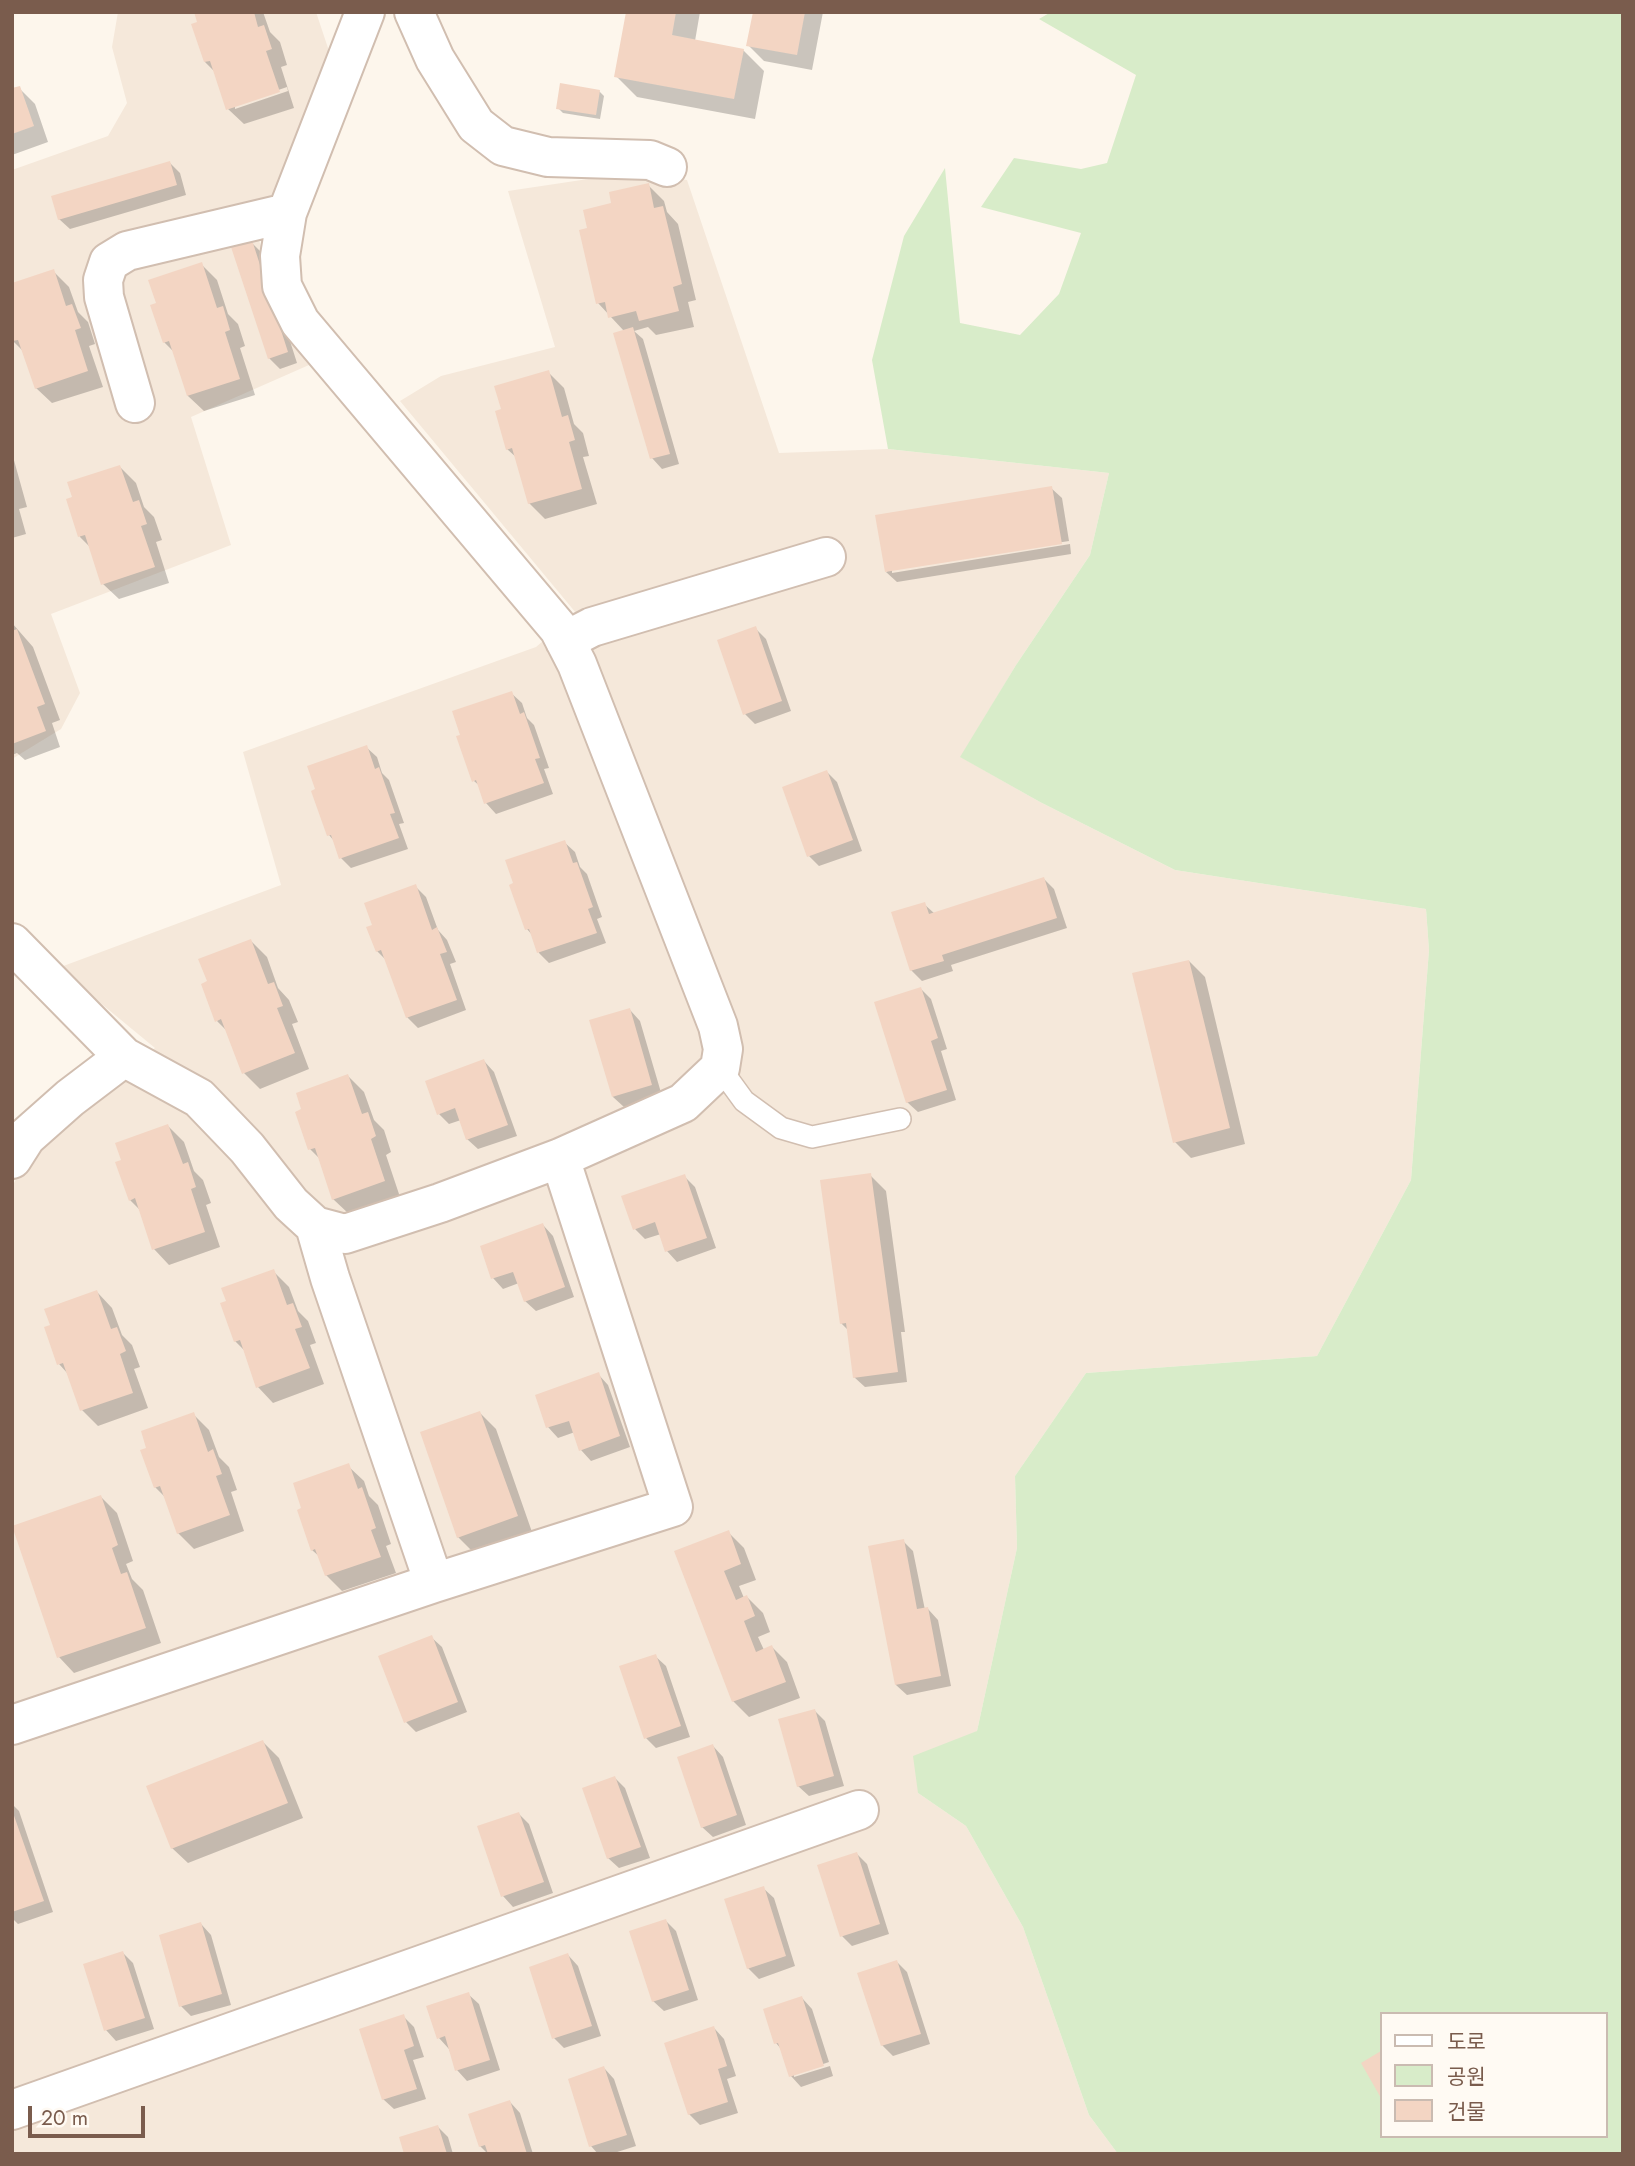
<!DOCTYPE html>
<meta charset="utf-8">
<style>
body{margin:0}
#map{position:relative;width:1635px;height:2166px;overflow:hidden;background:#fdf6ec;font-family:Jost,"Noto Sans KR",sans-serif}
canvas{display:block}
.frame{position:absolute;inset:0;border:14px solid #7a5c4d;pointer-events:none}
.legend{position:absolute;left:1380px;top:2012px;width:228px;height:126px;box-sizing:border-box;background:#fffaf3;border:2px solid #cabbb1;margin:0;padding:9px 12px;list-style:none;font-size:21px;color:#7a5c4d}
.legend li{display:flex;align-items:center;gap:14px;height:35px}
.legend b{width:35px;border:2px solid #cabbb1}
.scale{position:absolute;left:28px;top:2106px;width:117px;height:32px;box-sizing:border-box;border:4px solid #7a5c4d;border-top:0;padding-left:9px;font-size:21px;line-height:24px;white-space:nowrap;color:#7a5c4d;-webkit-text-stroke:5px #fffaf3;paint-order:stroke}
</style>
<div id="map">
<canvas width="1635" height="2166"></canvas>
<div class="frame"></div>
<ul class="legend">
<li><b style="height:9px;background:#fff"></b>도로</li>
<li><b style="height:19px;background:#d8ecc9"></b>공원</li>
<li><b style="height:19px;background:#f3d5c3"></b>건물</li>
</ul>
<div class="scale">20 m</div>
</div>
<script>
const c = document.querySelector('canvas').getContext('2d');
c.lineJoin = 'round';
function fillPath(path, color) { c.fillStyle = color; c.fill(path, 'evenodd'); }
const poly = rows => new Path2D(rows.map(r => 'M' + r).join(''));
function trace(path, color, width, dash) { c.strokeStyle = color; c.lineWidth = width; c.lineCap = dash ? 'butt' : 'round'; c.setLineDash(dash || []); c.stroke(path); }
const residential = poly([
 [118,12,316,12,330,54,281,186,257,234,294,346,309,365,191,417,231,545,51,614,80,693,61,729,12,759,12,170,108,136,127,103,112,47],
 [635,172,687,180,779,453,888,449,1109,473,1090,555,1016,665,961,757,1040,802,1175,870,1426,909,1429,950,1411,1180,1317,1356,1086,1373,1015,1476,1017,1548,977,1731,918,1793,966,1826,1023,1927,1089,2115,1118,2154,12,2154,12,1187,24,1164,88,1095,155,1048,58,968,281,885,243,752,536,647,576,613,400,401,441,376,555,347,508,191]
]);
const green = poly([
 [1051,12,1623,12,1623,2154,1118,2154,1089,2115,1023,1927,966,1826,918,1793,913,1756,977,1731,1017,1548,1015,1476,1086,1373,1317,1356,1411,1180,1429,950,1426,909,1175,870,1040,802,960,757,1016,665,1090,555,1109,473,888,449,872,360,904,236,945,168,960,323,1020,335,1059,294,1081,233,981,207,1014,158,1081,169,1107,163,1136,75,1039,19],
 [1381,2014,1605,2014,1605,2136,1381,2136]
]);
const shadow = poly([
 [196,12,263,12,270,32,280,42,287,65,281,67,294,108,244,124,228,109,215,72,205,62],
 [287,87,288,91,235,109,235,105],
 [628,12,700,12,695,41,743,50,764,71,755,119,637,97,616,76],
 [754,12,823,12,812,70,764,61,748,45],
 [19,88,35,104,48,142,12,155,12,90],
 [599,91,604,96,600,119,563,113,558,108],
 [170,163,180,173,186,195,70,229,59,219],
 [648,185,664,201,667,212,678,224,696,300,688,302,694,327,656,335,648,327,634,331,643,339,679,464,662,469,652,458,624,331,598,303,589,230,613,204],
 [251,242,262,253,297,363,280,369,269,358],
 [201,264,217,280,228,314,238,324,245,346,240,348,255,395,204,411,188,396,174,352,164,342,158,304],
 [53,271,69,287,78,312,88,322,95,344,89,346,103,387,52,403,36,388,24,352,13,341],
 [548,372,564,388,574,424,583,433,589,456,583,457,597,504,545,519,529,503,517,458,507,449,503,410],
 [12,453,27,507,19,509,26,534,12,538],
 [120,467,136,483,144,507,154,517,162,540,156,542,169,583,119,599,103,584,91,548,80,537,68,500],
 [1051,488,1062,498,1069,541,892,569,892,573,1070,544,1071,554,897,582,886,572],
 [12,623,33,647,60,720,52,723,60,747,25,760,17,753,12,755],
 [755,628,766,639,791,711,755,724,745,714],
 [511,693,522,703,527,718,534,725,549,768,544,769,553,794,496,814,486,803,481,787,474,781],
 [366,747,377,757,382,773,389,780,404,823,399,824,408,849,351,868,341,858,335,842,329,835],
 [827,772,837,782,862,851,819,866,809,856],
 [564,842,575,852,580,867,587,874,602,917,597,919,606,943,549,963,539,953,533,936,527,929],
 [1044,879,1054,889,1067,928,951,965,953,971,922,981,911,970,924,904,935,914],
 [415,886,426,897,438,930,447,940,456,962,450,964,466,1010,418,1028,407,1017,387,961,377,951,375,927],
 [251,941,267,957,278,988,289,1000,298,1022,292,1024,309,1069,260,1089,244,1073,228,1032,217,1021],
 [1189,961,1205,977,1245,1144,1191,1158,1175,1142],
 [921,989,931,999,947,1049,941,1051,956,1100,918,1112,907,1102],
 [630,1010,640,1021,662,1096,624,1107,613,1097],
 [484,1061,494,1072,517,1136,478,1149,467,1139,461,1120,449,1124,439,1114],
 [348,1076,364,1092,374,1120,384,1130,391,1152,386,1155,400,1197,349,1214,333,1199,320,1159,310,1149],
 [168,1126,184,1142,194,1171,203,1180,211,1203,206,1205,220,1247,169,1265,154,1249,140,1210,130,1200],
 [870,1175,886,1191,905,1332,901,1332,907,1382,865,1387,854,1377,848,1330,841,1323],
 [684,1176,695,1187,716,1248,677,1262,667,1251,661,1234,645,1239,635,1229],
 [543,1225,553,1236,574,1297,536,1311,525,1301,519,1283,503,1289,493,1278],
 [273,1271,289,1287,298,1311,308,1321,316,1343,310,1345,324,1384,273,1403,258,1387,245,1351,235,1341],
 [97,1292,112,1308,122,1335,132,1345,140,1367,134,1369,148,1408,98,1426,82,1410,69,1375,59,1364],
 [598,1374,608,1385,630,1447,591,1461,581,1450,575,1432,558,1438,548,1427,537,1396],
 [480,1413,496,1429,532,1532,474,1553,458,1537],
 [193,1414,209,1430,219,1457,229,1467,237,1490,231,1492,244,1531,194,1549,178,1533,166,1498,155,1487],
 [348,1466,364,1481,369,1496,378,1505,391,1544,386,1546,396,1573,342,1591,326,1575,321,1558,312,1550],
 [101,1497,117,1513,133,1561,126,1564,132,1579,143,1590,161,1643,74,1673,59,1657],
 [728,1532,744,1548,756,1580,739,1586,744,1598,747,1597,763,1613,770,1632,758,1637,764,1650,772,1647,787,1662,800,1698,749,1717,733,1701,676,1552],
 [903,1541,913,1551,925,1610,928,1609,938,1620,951,1686,907,1695,896,1685],
 [431,1637,442,1647,467,1712,416,1732,406,1722],
 [655,1656,666,1666,690,1737,656,1748,646,1738],
 [815,1711,825,1721,844,1786,809,1796,798,1786],
 [263,1742,279,1758,303,1818,188,1863,172,1848],
 [713,1746,723,1757,746,1825,713,1837,702,1827],
 [615,1778,625,1788,650,1858,619,1868,608,1858],
 [12,1804,19,1811,53,1912,18,1924,12,1918],
 [519,1814,529,1824,553,1893,513,1907,503,1896],
 [857,1854,867,1864,889,1934,852,1946,842,1936],
 [763,1888,774,1898,795,1966,759,1979,748,1968],
 [666,1921,676,1931,698,2000,664,2011,653,2001],
 [201,1924,211,1935,231,2005,191,2016,181,2006],
 [123,1953,133,1963,154,2029,116,2041,106,2030],
 [568,1955,578,1966,601,2036,564,2048,554,2038],
 [897,1962,907,1972,930,2044,893,2056,882,2045],
 [468,1994,479,2004,500,2070,467,2081,457,2070,449,2049,439,2038],
 [802,1998,812,2009,829,2062,794,2074,794,2077,830,2066,833,2076,801,2087,791,2076,782,2050,776,2043],
 [403,2016,414,2027,424,2057,413,2060,426,2099,394,2109,383,2099],
 [714,2028,724,2039,736,2076,727,2079,738,2113,700,2125,689,2114],
 [604,2068,614,2079,636,2146,611,2154,598,2154,591,2146],
 [510,2102,520,2113,533,2154,488,2154,480,2146],
 [438,2127,448,2137,453,2154,406,2154]
]);
const building = poly([
 [194,12,254,12,258,27,264,25,272,49,266,51,280,92,226,110,210,61,204,62,191,24,197,22],
 [626,12,676,12,672,35,744,49,734,99,614,77],
 [753,12,805,12,797,55,746,46],
 [560,83,600,90,596,115,556,109],
 [20,86,34,126,12,134,12,88],
 [170,161,177,185,58,220,51,196],
 [649,183,654,208,663,206,682,284,673,287,679,311,639,321,636,311,608,318,605,302,596,304,579,230,587,228,583,210,611,203,609,192],
 [252,240,288,352,268,359,231,247],
 [202,262,217,308,223,306,230,330,225,332,240,379,187,396,169,341,163,343,150,305,156,303,148,280],
 [54,269,66,306,72,304,81,328,75,330,88,371,35,389,18,340,12,341,12,283],
 [633,327,670,454,650,459,613,333],
 [549,370,562,417,568,415,575,440,569,442,582,489,528,504,512,448,506,450,495,411,501,409,494,386],
 [120,465,133,502,139,500,147,524,141,526,155,567,101,585,85,535,78,537,66,499,72,497,67,482],
 [1052,486,1062,544,885,572,875,515],
 [756,626,782,701,743,715,717,640],
 [17,629,45,704,37,707,46,731,12,744,12,631],
 [512,691,520,714,524,712,540,758,535,759,544,783,484,804,476,780,472,782,456,736,460,735,452,711],
 [367,745,375,769,379,767,395,813,390,814,399,838,339,859,331,835,327,836,311,791,315,789,307,766],
 [827,770,853,840,807,857,782,787],
 [565,840,573,863,577,862,593,907,588,909,597,933,537,953,529,929,525,930,509,885,513,883,505,860],
 [1044,877,1057,918,942,955,944,961,910,971,891,912,925,902,929,914],
 [416,884,432,930,437,927,447,952,440,954,457,1000,406,1018,381,950,376,952,366,927,372,925,364,903],
 [251,939,268,984,274,982,283,1006,277,1008,295,1053,242,1074,221,1019,215,1022,201,984,207,981,198,959],
 [1189,960,1230,1128,1173,1143,1132,973],
 [921,987,938,1038,931,1041,947,1090,906,1103,874,1002],
 [630,1008,652,1085,612,1097,589,1020],
 [484,1059,508,1125,466,1140,455,1108,437,1115,425,1081],
 [348,1074,362,1114,368,1112,376,1136,371,1139,385,1181,332,1200,315,1148,308,1150,295,1112,301,1109,296,1093],
 [168,1124,183,1164,188,1162,196,1187,191,1189,205,1232,152,1250,135,1198,129,1201,115,1162,121,1160,115,1143],
 [871,1173,898,1372,853,1378,846,1323,840,1324,820,1180],
 [685,1174,707,1238,665,1252,655,1222,633,1230,621,1196],
 [543,1223,565,1287,524,1302,513,1272,491,1279,480,1246],
 [274,1269,287,1305,293,1303,302,1327,295,1329,310,1368,256,1388,240,1340,234,1342,220,1303,226,1301,221,1288],
 [97,1290,111,1329,117,1327,126,1351,120,1354,133,1393,80,1411,63,1363,57,1365,44,1327,50,1325,44,1309],
 [599,1372,620,1436,579,1451,569,1421,546,1428,535,1395],
 [480,1411,518,1516,457,1538,420,1432],
 [194,1412,208,1452,213,1449,222,1474,216,1476,230,1515,177,1534,160,1486,154,1488,140,1450,146,1448,141,1431],
 [349,1463,358,1489,362,1487,376,1528,371,1530,381,1557,325,1576,315,1549,311,1551,297,1510,301,1508,293,1483],
 [101,1495,118,1545,112,1548,121,1574,127,1572,146,1628,57,1658,12,1526],
 [729,1530,741,1564,724,1571,736,1600,747,1595,755,1616,744,1621,756,1652,772,1645,786,1682,732,1702,674,1551],
 [904,1539,917,1609,928,1607,941,1676,895,1685,868,1546],
 [432,1635,458,1702,404,1723,378,1656],
 [656,1654,681,1726,644,1739,619,1666],
 [815,1709,834,1776,797,1787,778,1719],
 [263,1740,288,1803,171,1849,146,1786],
 [713,1744,737,1815,701,1828,677,1757],
 [615,1776,641,1847,607,1859,582,1788],
 [12,1810,44,1901,12,1912],
 [519,1812,544,1882,501,1897,477,1826],
 [857,1852,880,1924,840,1937,817,1865],
 [764,1886,786,1956,747,1969,724,1899],
 [666,1919,689,1990,652,2002,629,1931],
 [201,1922,222,1994,179,2007,159,1935],
 [123,1951,145,2018,104,2031,83,1964],
 [568,1953,592,2026,552,2039,529,1967],
 [897,1960,921,2034,881,2046,857,1973],
 [469,1992,490,2060,455,2071,445,2036,437,2039,426,2006],
 [802,1996,824,2066,789,2077,778,2043,774,2044,763,2009],
 [404,2014,414,2046,404,2050,417,2089,382,2100,359,2029],
 [714,2026,727,2066,718,2069,728,2102,688,2115,664,2043],
 [1381,2051,1381,2098,1361,2063],
 [604,2066,627,2135,589,2147,568,2079],
 [510,2100,527,2154,488,2154,485,2145,479,2147,468,2114],
 [438,2125,447,2154,404,2154,399,2137]
]);
const lane = poly([
 [720,1068,744,1101,781,1128,812,1137,900,1119]
]);
const street = poly([
 [414,12,435,59,476,125,503,146,548,157,650,160,667,167],
 [135,403,104,297,103,280,109,262,127,251,287,213],
 [565,641,592,627,826,557],
 [12,943,124,1057,199,1098,247,1148,291,1204,315,1226,345,1234,440,1203,560,1158,683,1103,720,1068,723,1049,718,1026,577,664,559,629,300,322,282,286,280,256,287,213,365,12],
 [12,1159,26,1137,70,1098,124,1057],
 [315,1226,330,1278,434,1583],
 [12,1725,434,1583,673,1507,560,1158],
 [12,2110,859,1810]
]);
fillPath(residential, '#f5e8da');
fillPath(green, '#d8ecc9');
fillPath(shadow, '#0003');
fillPath(building, '#f3d5c3');
trace(lane, '#d1beb0', 24);
trace(street, '#d1beb0', 42);
trace(lane, '#fff', 21);
trace(street, '#fff', 38);
</script>
